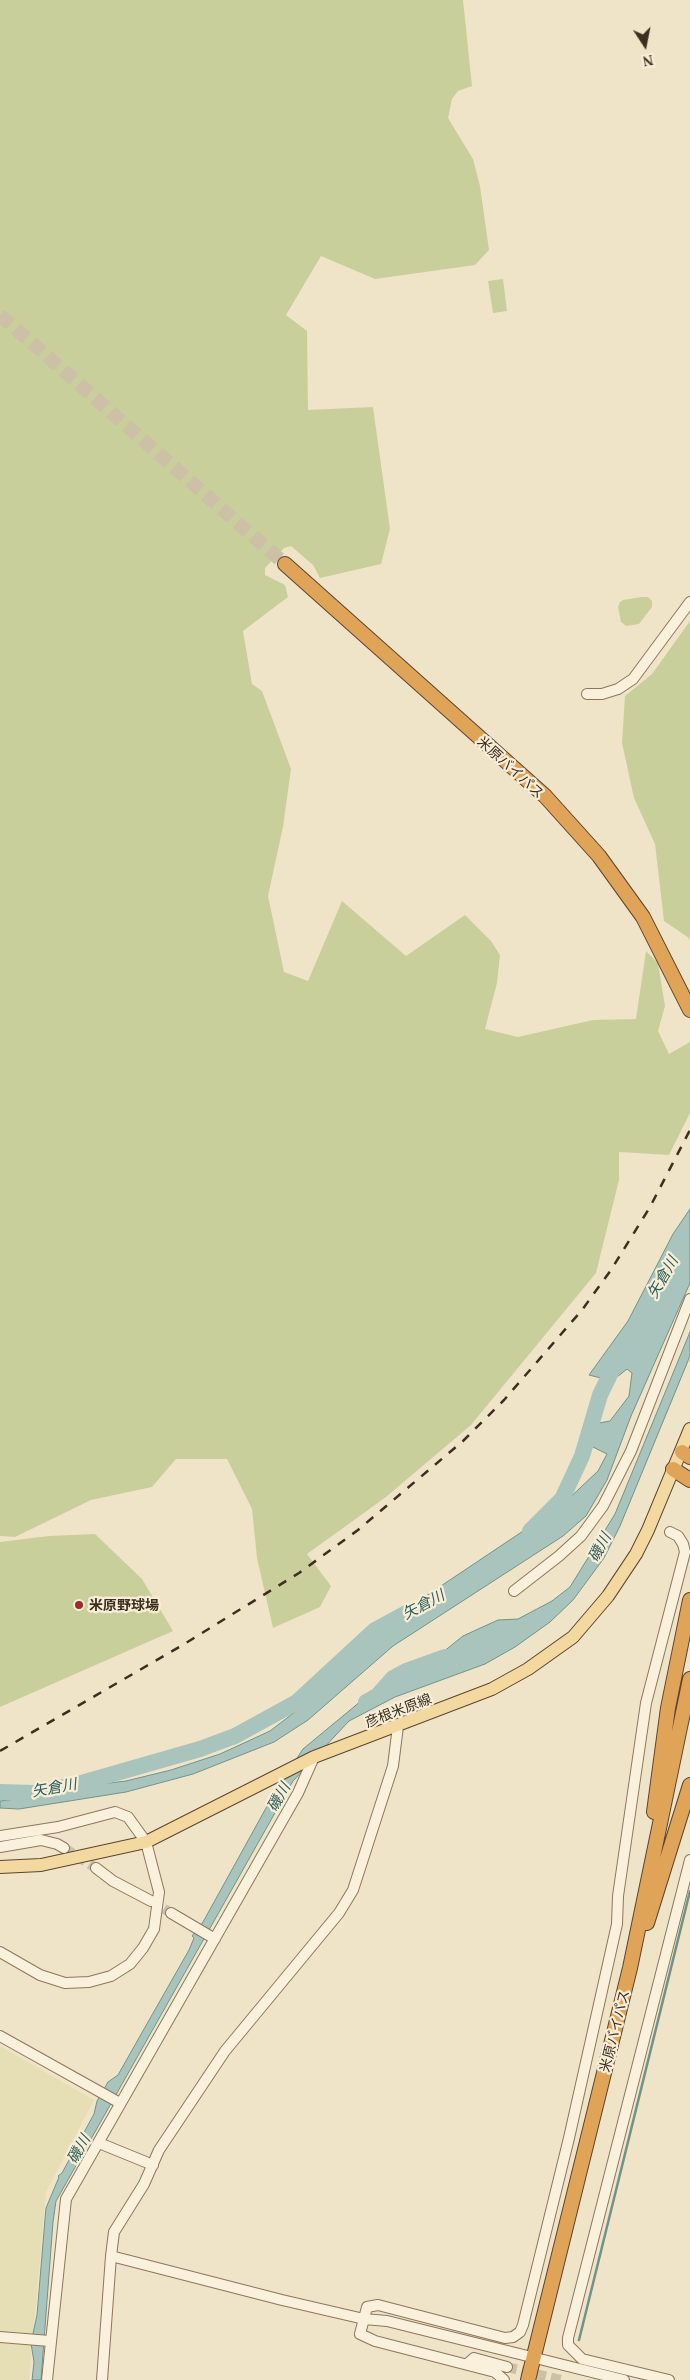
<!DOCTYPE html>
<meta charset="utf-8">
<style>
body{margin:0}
#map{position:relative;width:690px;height:2380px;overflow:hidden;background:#f0e4c8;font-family:Georgia,serif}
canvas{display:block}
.north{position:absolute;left:620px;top:20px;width:50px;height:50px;-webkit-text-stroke:4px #f7eed8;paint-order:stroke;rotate:169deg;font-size:14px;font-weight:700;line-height:20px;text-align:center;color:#3d2e20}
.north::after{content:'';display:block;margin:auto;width:18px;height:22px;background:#3d2e20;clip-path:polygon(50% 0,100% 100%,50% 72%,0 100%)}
</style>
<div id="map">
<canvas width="690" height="2380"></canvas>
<div class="north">N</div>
</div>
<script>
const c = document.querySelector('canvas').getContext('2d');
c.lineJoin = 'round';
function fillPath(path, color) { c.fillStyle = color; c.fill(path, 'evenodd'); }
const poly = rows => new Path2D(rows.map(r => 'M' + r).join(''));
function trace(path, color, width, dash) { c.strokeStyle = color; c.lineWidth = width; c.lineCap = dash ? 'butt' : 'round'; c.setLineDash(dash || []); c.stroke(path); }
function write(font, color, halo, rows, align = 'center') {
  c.font = font + ' Georgia,"Noto Sans JP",serif'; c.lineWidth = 4.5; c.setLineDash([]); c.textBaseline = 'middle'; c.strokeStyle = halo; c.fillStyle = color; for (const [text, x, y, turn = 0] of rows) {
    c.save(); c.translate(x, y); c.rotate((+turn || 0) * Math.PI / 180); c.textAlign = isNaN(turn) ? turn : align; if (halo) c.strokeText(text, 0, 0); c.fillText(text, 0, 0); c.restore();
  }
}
const farmland = poly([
 [0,2046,94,2100,46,2192,29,2380,0,2380]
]);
const green = poly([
 [0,0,463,0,472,86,458,91,452,99,448,118,473,159,480,186,489,250,475,265,375,279,321,256,286,315,307,331,308,410,373,407,390,529,381,564,320,578,313,565,291,546,284,548,265,568,265,575,285,585,288,597,243,631,252,684,262,691,291,769,283,827,268,896,284,972,308,981,342,901,406,956,465,915,491,941,500,955,497,983,485,1029,518,1037,593,1020,636,1019,646,951,658,963,665,1006,658,1031,669,1054,690,1042,690,1113,669,1155,619,1152,619,1180,596,1273,471,1425,386,1497,307,1554,331,1586,320,1607,273,1628,257,1558,252,1509,227,1459,176,1459,152,1487,91,1500,15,1537,0,1536],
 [503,279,507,311,493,313,488,281],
 [642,597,648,597,652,601,652,607,639,624,626,626,621,622,618,607,620,602,623,600],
 [690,621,690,941,689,938,664,921,655,844,634,798,622,743,625,696,652,674],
 [95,1534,142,1579,173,1631,0,1707,0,1542,49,1536]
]);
const water = poly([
 [690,1209,690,1283,631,1416,607,1480,586,1516,563,1536,393,1646,308,1720,274,1742,193,1774,126,1792,19,1809,0,1808,0,1801,73,1792,93,1785,126,1781,171,1770,220,1754,270,1731,309,1701,368,1640,411,1606,562,1505,598,1471,607,1454,591,1446,582,1431,588,1422,599,1423,610,1421,629,1396,632,1373,627,1369,617,1377,605,1379,589,1375,628,1321,673,1234,690,1209],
 [690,1332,690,1356,620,1526,604,1558,573,1600,550,1622,515,1647,485,1664,395,1697,349,1721,293,1781,56,2201,53,2222,41,2380,32,2380,34,2362,31,2343,37,2315,45,2219,46,2208,59,2177,58,2176,62,2173,94,2114,97,2101,108,2082,118,2075,144,2029,189,1950,194,1938,192,1936,203,1922,276,1790,303,1749,361,1701,433,1660,463,1636,498,1620,518,1619,552,1601,570,1587,615,1514,690,1332]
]);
const stream = poly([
 [579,2340,690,1891]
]);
const river = poly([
 [530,1531,562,1499,582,1456,600,1395,617,1360],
 [366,1702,377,1696,393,1678,406,1671,445,1657],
 [0,1792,34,1793,78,1784,200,1749,235,1736,297,1702,375,1630,410,1611]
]);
const minorTunnel = poly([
 [64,1848,96,1868],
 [151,1901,171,1913],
 [507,2367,561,2380]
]);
const highwayTunnel = poly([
 [0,315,285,564]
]);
const minor = poly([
 [587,694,602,694,618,689,633,679,690,602],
 [514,1591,559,1556,581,1536,603,1506,631,1451,690,1299],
 [0,1836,58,1827,115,1812,128,1817,146,1842,159,1892,154,1929,143,1948,130,1964,111,1976,89,1982,65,1983,40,1975,0,1952],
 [0,1847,41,1840,57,1844,64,1848],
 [96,1868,113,1881,151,1901],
 [171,1913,215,1939],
 [0,2036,120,2103],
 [99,2143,153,2165],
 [111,2256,282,2300,364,2319,387,2321,624,2380],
 [0,2337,50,2341],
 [467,2364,474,2358,507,2367],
 [47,2380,66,2199,298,1793,314,1757],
 [102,2380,111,2256,114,2232,144,2184,159,2150,225,2051,339,1913,353,1890,393,1766,398,1726],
 [504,2380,495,2372,375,2341,360,2334,367,2307,378,2305,505,2338,513,2337,520,2332,523,2325,569,2138,617,1924,618,1896,646,1703,685,1552,683,1544,678,1536,670,1532],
 [669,2380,582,2359,568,2345,568,2338,690,1860]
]);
const major = poly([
 [0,1867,41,1865,146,1842,314,1757,492,1689,528,1669,573,1637,608,1596,636,1554,648,1530,690,1429]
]);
const highway = poly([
 [285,564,545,796,599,856,643,917,690,1010],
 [682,1452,690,1457],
 [673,1469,690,1480],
 [654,1812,668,1708,690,1600],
 [647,1923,690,1785],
 [528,2380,630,1968,690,1679]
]);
const rail = poly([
 [0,1751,181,1646,299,1573,358,1530,463,1441,504,1400,582,1310,611,1270,650,1207,690,1130]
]);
const markers = [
 [79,1605,5,"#9e2a2b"]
];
const streetNames = [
 ["米原バイパス",511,767,42],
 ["彦根米原線",398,1710,-21],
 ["米原バイパス",614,2031,-76]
];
const poiNames = [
 ["米原野球場",89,1605]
];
const waterNames = [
 ["矢倉川",662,1277,-60],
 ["磯川",599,1547,-61],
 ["矢倉川",423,1604,-28],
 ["矢倉川",54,1787,-10],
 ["磯川",278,1797,-60],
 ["磯川",78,2149,-60]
];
fillPath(farmland, '#e6deb5');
fillPath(green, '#c9cf9b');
fillPath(water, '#a9c4bc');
trace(water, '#6f938a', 1);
trace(stream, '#6f938a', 2.5);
trace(river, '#a9c4bc', 16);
trace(minorTunnel, '#ccc0a6', 10, [10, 5]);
trace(highwayTunnel, '#ccc0a6', 14, [14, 7]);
trace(minor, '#8d765c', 12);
trace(major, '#5b4430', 14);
trace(highway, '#5b4430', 16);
trace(minor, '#faf1dc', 10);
trace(major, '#f3d9a0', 12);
trace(highway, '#e0a458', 14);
trace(rail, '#3d2e20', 2.5, [9, 9]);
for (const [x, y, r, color] of markers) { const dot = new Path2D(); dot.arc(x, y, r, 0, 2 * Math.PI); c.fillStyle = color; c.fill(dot); trace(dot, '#f7eed8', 2); }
write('14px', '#3d2e20', '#f7eed8', streetNames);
write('bold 14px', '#3d2e20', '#f7eed8', poiNames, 'left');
write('italic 15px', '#2f5d5a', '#f7eed8', waterNames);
</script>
